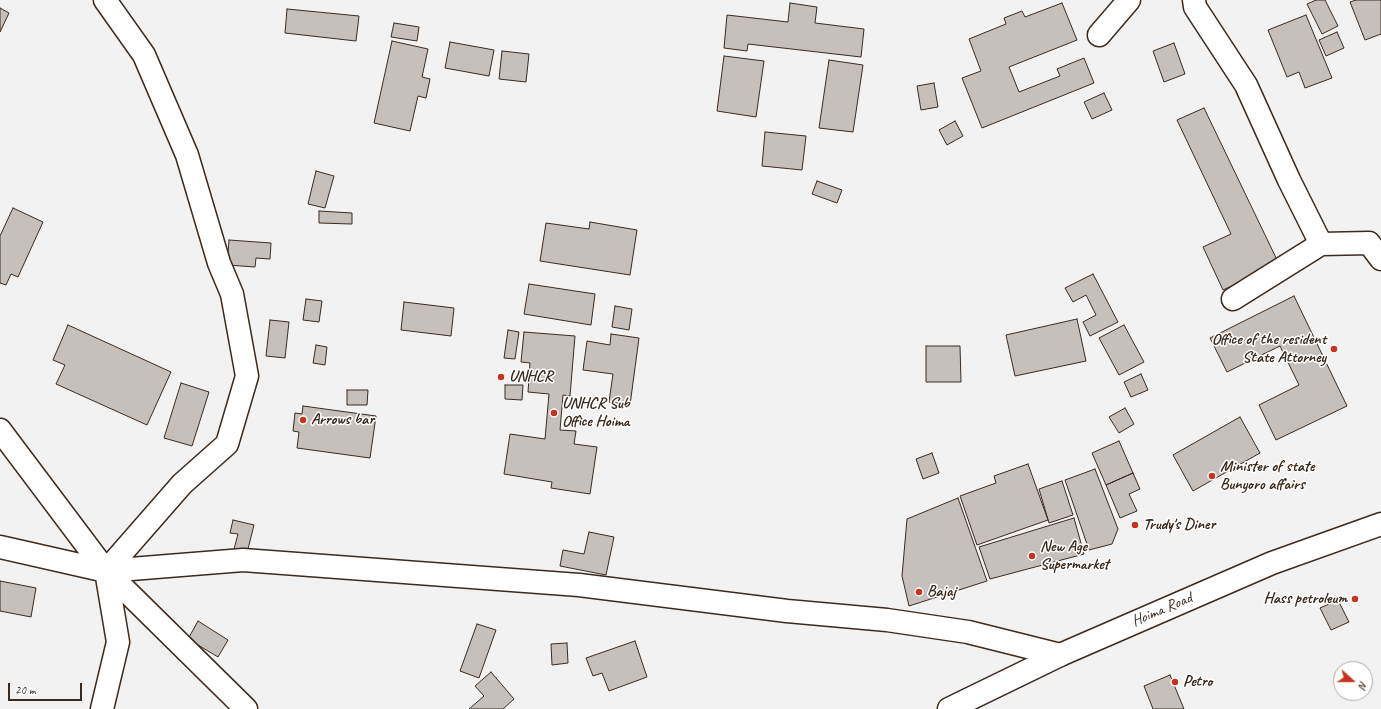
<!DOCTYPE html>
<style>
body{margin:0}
#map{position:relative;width:1381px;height:709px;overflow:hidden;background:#f3f2f2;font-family:Caveat,sans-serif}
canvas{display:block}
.north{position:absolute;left:1333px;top:661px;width:40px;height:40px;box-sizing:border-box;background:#fff;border:1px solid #b1aaa5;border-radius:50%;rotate:111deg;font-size:11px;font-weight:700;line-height:16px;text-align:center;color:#3b2a1e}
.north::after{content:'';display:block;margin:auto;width:14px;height:18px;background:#c8321e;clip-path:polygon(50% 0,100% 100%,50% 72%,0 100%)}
.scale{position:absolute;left:8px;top:683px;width:74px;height:18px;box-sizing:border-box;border:2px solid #3b2a1e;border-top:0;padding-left:5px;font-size:12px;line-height:14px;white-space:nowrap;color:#3b2a1e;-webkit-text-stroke:3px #fff;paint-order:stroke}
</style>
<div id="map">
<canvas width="1381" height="709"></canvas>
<div class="north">N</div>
<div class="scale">20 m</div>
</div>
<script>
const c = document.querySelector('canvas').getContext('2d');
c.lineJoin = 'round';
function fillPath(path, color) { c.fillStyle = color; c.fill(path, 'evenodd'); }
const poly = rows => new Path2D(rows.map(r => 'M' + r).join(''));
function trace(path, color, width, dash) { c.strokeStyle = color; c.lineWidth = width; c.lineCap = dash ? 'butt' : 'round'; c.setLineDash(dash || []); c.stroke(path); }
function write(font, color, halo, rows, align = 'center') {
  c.font = font + ' Caveat,sans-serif'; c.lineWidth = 3; c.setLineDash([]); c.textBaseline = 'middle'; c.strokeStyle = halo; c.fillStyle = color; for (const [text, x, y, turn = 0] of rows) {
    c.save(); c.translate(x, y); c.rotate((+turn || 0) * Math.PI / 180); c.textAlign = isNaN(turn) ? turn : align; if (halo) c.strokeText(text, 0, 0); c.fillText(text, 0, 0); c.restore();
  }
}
const building = poly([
 [1316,0,1325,0,1338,26,1322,34,1307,4,1316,0],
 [1356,0,1381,0,1381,34,1365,40,1350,2,1356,0],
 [790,3,817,7,815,23,864,29,861,57,748,44,747,51,724,48,727,15,788,22,790,3],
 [1062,3,1077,40,1009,67,1019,92,1060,76,1057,69,1084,58,1094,83,982,128,962,78,981,71,969,39,1006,24,1004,18,1022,11,1025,17,1062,3],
 [0,8,9,13,0,32,0,8],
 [287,9,359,16,356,41,285,33,287,9],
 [1306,15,1332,78,1305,88,1299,72,1287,77,1268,30,1306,15],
 [394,23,419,27,417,41,391,37,394,23],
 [1337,32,1344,48,1326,56,1319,40,1337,32],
 [392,41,428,49,422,77,430,79,426,98,418,96,410,131,374,123,392,41],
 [450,42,494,50,489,76,445,68,450,42],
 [1174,43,1185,74,1164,82,1153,51,1174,43],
 [502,51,529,54,526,82,499,79,502,51],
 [724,56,764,61,756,117,717,111,724,56],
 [829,60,863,65,853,132,819,128,829,60],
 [934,83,938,107,921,110,917,86,934,83],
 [1104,93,1112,110,1092,119,1084,102,1104,93],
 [1204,108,1279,264,1223,290,1203,247,1231,234,1177,120,1204,108],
 [955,121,963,136,947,145,939,130,955,121],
 [765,132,806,136,802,170,762,166,765,132],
 [316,171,334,176,325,208,308,204,316,171],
 [817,181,842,190,837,203,812,194,817,181],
 [13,208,43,222,18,277,11,274,6,285,0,283,0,236,13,208],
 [319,211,352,213,352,224,319,223,319,211],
 [590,222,637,230,630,275,540,261,546,223,589,229,590,222],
 [229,240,271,243,270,259,256,258,255,267,227,265,229,240],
 [1093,274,1118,322,1090,336,1083,322,1096,315,1086,295,1073,302,1065,288,1093,274],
 [529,284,595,294,591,325,524,314,529,284],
 [1294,296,1347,406,1276,440,1259,405,1299,385,1280,346,1227,372,1210,338,1294,296],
 [306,299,322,301,319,322,303,320,306,299],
 [404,302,454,308,451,336,401,330,404,302],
 [615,306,632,309,629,330,612,327,615,306],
 [1077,319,1086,361,1015,376,1006,335,1077,319],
 [270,320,289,322,285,358,266,356,270,320],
 [68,325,171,372,147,425,56,384,65,365,53,360,68,325],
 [1124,325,1144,362,1119,375,1099,338,1124,325],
 [508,330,519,332,515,359,504,358,508,330],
 [524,332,575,336,570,396,563,395,560,430,576,431,574,444,597,447,590,494,551,488,552,482,504,474,510,434,545,439,549,394,528,392,530,363,521,362,524,332],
 [611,334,639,338,630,405,609,402,613,374,583,370,587,341,610,345,611,334],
 [316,345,327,347,325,365,313,363,316,345],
 [926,346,960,346,961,382,926,382,926,346],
 [1141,374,1148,390,1131,397,1124,382,1141,374],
 [181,383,209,392,192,446,164,438,181,383],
 [505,385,523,385,522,400,505,399,505,385],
 [347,390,368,390,367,405,347,405,347,390],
 [303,406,376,416,370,458,297,448,299,432,293,431,295,413,302,414,303,406],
 [1125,408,1134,424,1119,433,1109,417,1125,408],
 [1240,417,1260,453,1193,491,1173,455,1240,417],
 [1119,441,1133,473,1106,485,1092,453,1119,441],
 [932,453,939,473,923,479,916,459,932,453],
 [1028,464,1048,520,977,545,960,496,996,483,994,476,1028,464],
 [1095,469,1118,529,1112,544,1089,550,1065,480,1095,469],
 [1133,473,1140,489,1129,494,1137,511,1120,518,1106,485,1133,473],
 [1062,481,1073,515,1049,523,1039,489,1062,481],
 [958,498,987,581,909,606,902,576,907,519,958,498],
 [1074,518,1084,554,990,579,979,547,1074,518],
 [233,520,254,525,246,557,233,553,238,534,230,533,233,520],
 [589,532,614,537,606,575,560,566,563,550,584,554,589,532],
 [0,581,36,588,31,617,0,611,0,581],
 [1338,600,1349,622,1331,630,1320,608,1338,600],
 [198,621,228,640,218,657,188,639,198,621],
 [477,624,496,630,479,678,460,671,477,624],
 [635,641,647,677,609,691,602,673,593,676,586,658,635,641],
 [567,643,568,663,552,665,551,644,567,643],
 [491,672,514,699,503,709,469,709,484,696,475,686,491,672],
 [1170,675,1184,709,1153,709,1144,686,1170,675]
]);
const street = poly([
 [1194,0,1195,7,1246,85,1289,180,1321,244],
 [1099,35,1129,0],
 [1233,299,1321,244,1369,243,1381,259],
 [0,430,106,571,246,709],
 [0,547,106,571,243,560,579,585,787,611,887,620,968,632,1060,655],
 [102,709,118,642,106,571,182,484,227,444,247,376,232,294,219,263,187,155,144,55,105,0]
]);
const primary = poly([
 [949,709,1060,655,1272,563,1381,524]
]);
const markers = [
 [1334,349,4,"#c8321e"],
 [501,377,4,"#c8321e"],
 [554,413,4,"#c8321e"],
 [303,420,4,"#c8321e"],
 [1212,476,4,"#c8321e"],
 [1135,525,4,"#c8321e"],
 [1032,556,4,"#c8321e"],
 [919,592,4,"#c8321e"],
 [1355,599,4,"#c8321e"],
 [1175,682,4,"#c8321e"]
];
const poiNames = [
 ["Office of the resident",1326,340,"right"],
 ["State Attorney",1326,358,"right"],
 ["UNHCR",509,377],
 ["UNHCR Sub",562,404],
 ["Office Hoima",562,422],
 ["Arrows bar",311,420],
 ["Minister of state",1220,467],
 ["Bunyoro affairs",1220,485],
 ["Trudy's Diner",1143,525],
 ["New Age",1040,547],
 ["Supermarket",1040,565],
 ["Bajaj",927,592],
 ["Hass petroleum",1347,599,"right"],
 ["Petro",1183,682]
];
const streetNames = [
 ["Hoima Road",1162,610,-23]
];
fillPath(building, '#c6c0bd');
trace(building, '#3b2a1e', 1);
trace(street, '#3b2a1e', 25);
trace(primary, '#3b2a1e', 25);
trace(street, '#fff', 22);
trace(primary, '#fff', 22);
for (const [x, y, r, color] of markers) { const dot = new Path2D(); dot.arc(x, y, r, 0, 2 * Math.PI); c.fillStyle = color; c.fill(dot); trace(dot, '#fff', 1.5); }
write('bold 16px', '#3b2a1e', '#fff', poiNames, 'left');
write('16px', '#3b2a1e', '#fff', streetNames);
</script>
